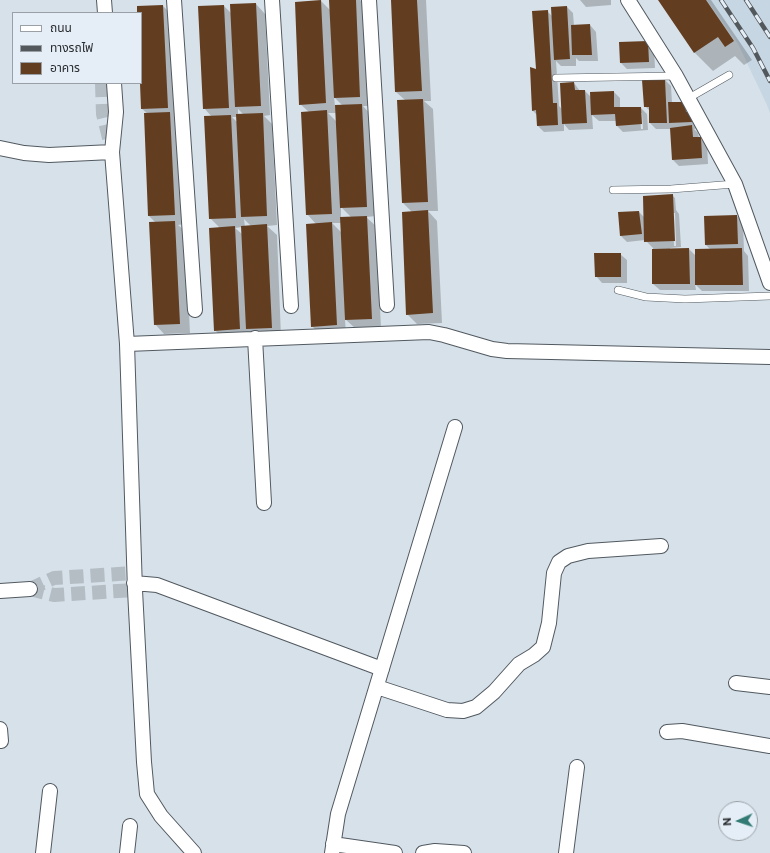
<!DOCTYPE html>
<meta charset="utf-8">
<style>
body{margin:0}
#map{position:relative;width:770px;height:853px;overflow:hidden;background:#d7e1e9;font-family:Commissioner,"Noto Sans Thai",sans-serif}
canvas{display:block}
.legend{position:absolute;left:12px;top:12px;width:130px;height:72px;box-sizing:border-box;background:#e5eef6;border:1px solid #9aa0a6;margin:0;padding:5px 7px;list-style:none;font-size:12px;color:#292c2f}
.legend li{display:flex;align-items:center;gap:8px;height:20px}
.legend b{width:20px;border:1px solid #9aa0a6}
.north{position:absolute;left:718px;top:801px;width:40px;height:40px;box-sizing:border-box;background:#e5eef6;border:1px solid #9aa0a6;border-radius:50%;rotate:267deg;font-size:11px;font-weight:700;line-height:16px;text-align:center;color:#292c2f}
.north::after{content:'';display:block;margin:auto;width:14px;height:18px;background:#327a74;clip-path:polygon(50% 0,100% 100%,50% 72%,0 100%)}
</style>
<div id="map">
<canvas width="770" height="853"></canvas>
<ul class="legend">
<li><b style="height:5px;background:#fff"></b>ถนน</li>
<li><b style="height:5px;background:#53585c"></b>ทางรถไฟ</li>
<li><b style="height:11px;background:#633d1f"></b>อาคาร</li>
</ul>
<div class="north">N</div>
</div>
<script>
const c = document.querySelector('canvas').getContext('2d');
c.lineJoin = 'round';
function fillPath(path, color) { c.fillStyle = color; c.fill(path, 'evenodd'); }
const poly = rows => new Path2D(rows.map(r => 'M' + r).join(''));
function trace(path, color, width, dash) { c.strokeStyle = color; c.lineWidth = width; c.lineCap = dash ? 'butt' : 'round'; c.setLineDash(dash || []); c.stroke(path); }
const built = poly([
 [707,0,770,0,770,113,767,105,738,44]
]);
const shadow = poly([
 [330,0,360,0,365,4,370,106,363,106,371,115,376,216,366,217,376,226,381,328,356,329,345,319,346,334,321,336,312,326,316,224,307,214,309,112,300,104,321,1,331,11],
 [334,97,343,106,335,106],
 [328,113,337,113,337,122],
 [341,207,351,217,341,218],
 [332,223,341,223,342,233],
 [392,0,426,0,431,101,424,101,433,109,438,211,428,211,437,221,442,323,417,324,407,314,412,212,403,203,405,100,396,92],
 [580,0,611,0,611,5,586,7],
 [659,0,711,0,752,60,744,65,735,56,713,71,695,53],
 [256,4,265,14,270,115,264,116,272,124,277,225,267,226,277,235,281,337,256,338,249,331,249,338,224,340,215,330,220,228,210,218,212,117,204,108,224,6,231,13],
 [238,109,244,115,238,115],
 [232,117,237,117,238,123],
 [244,219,251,226,245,227],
 [242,227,242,234,235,228],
 [163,6,172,15,177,117,174,117,179,123,184,224,178,225,185,231,190,333,164,334,155,324,156,223,149,216,145,114,148,114,142,109,141,13,138,13],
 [567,7,573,13,574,26,590,25,596,32,598,61,579,61,576,58,576,66,561,66,556,61,559,106,562,109,574,83,580,91,585,91,591,97,614,92,620,98,620,108,641,108,647,114,648,130,623,132,617,126,616,121,599,121,592,115,593,129,569,130,564,124,564,131,544,132,538,126,537,115,533,111,531,68,537,71,547,11,552,16],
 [640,113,642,113,643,129,641,129],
 [648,42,654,48,655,68,627,69,621,63],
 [665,80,671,86,672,103,685,103,697,128,694,129,698,133,699,138,700,138,707,144,708,164,679,166,673,160,671,129,656,129,650,123,650,111,645,106],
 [672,195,675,198,676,210,679,214,681,247,670,248,670,250,689,249,696,256,711,250,706,245,737,216,743,223,744,251,748,256,749,291,702,291,695,284,696,290,660,290,653,284,653,248,645,240,627,242,621,236,619,213,639,212,644,217],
 [673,213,675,213,676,246,674,246],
 [620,254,627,260,627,283,602,283,596,276]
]);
const building = poly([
 [321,0,326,103,299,105,295,2],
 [329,0,356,0,360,97,334,98],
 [391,0,417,0,422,91,395,92],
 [658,0,706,0,734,41,725,47,718,37,694,53],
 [256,3,261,106,235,107,230,4],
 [163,5,168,108,141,109,140,83,141,13,137,13,137,6],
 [224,5,229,108,203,109,198,6],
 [567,6,570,59,554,60,551,7],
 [548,10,553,103,557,103,558,125,537,126,536,110,532,111,530,67,536,69,532,11],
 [590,24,592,55,572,55,571,25],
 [648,41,649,62,620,63,619,42],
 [665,79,667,123,649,123,649,107,644,107,642,80],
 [574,82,575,90,585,90,587,123,562,124,560,83],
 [614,91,614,107,641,107,642,124,616,126,615,114,591,115,590,92],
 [423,99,428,202,402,203,397,100],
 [668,102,685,102,686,112,691,112,692,122,669,123],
 [362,104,367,207,340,208,335,105],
 [327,110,332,214,306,215,301,112],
 [170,112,175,215,148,216,144,113],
 [263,113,267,216,241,217,236,114],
 [231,115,236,218,209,219,204,116],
 [692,125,693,137,701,137,702,158,672,160,670,128],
 [673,194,675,241,644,242,643,196],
 [428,210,433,313,406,315,402,212],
 [639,211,642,234,620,236,618,212],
 [737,215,738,244,705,245,704,216],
 [367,216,372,319,345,320,340,217],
 [175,221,180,324,154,325,149,222],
 [332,222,337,325,311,327,306,224],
 [267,224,272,328,246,329,241,226],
 [235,226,240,329,214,331,209,228],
 [689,248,690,284,652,284,652,249],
 [742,248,743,285,695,285,695,249],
 [594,253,621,253,621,277,595,277]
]);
const minorTunnel = poly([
 [102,83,103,114,112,150],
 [30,589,54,578,134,573],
 [30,589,54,595,135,590]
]);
const service = poly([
 [556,78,676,76],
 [689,98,729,75],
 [613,190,671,189,735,184],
 [618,290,646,297,685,299,770,296]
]);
const minor = poly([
 [104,0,105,13],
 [174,0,195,310],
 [272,0,291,306],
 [369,0,387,305],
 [628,0,676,76,735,184,770,283],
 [114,83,116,112,112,152,127,344,135,590,144,762,147,794,161,816,194,853],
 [0,148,24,153,49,155,112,152],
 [255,338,264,503],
 [127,344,429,332,444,335,492,349,507,351,770,357],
 [134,583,157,585,382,669],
 [0,591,30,589],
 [736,683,770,687],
 [377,687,447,710,463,711,476,707,494,692,519,664,534,655,543,647,549,623,554,573,559,562,568,556,588,551,661,546],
 [0,729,1,741],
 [667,732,682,731,770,746],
 [333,844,395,853],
 [43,853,50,791],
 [127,853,130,826],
 [332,853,338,814,455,427],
 [423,853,435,851,464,853],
 [566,853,577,767]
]);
const rail = poly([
 [721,0,753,48,770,81],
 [746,0,770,37]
]);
fillPath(built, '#c6d6e3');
fillPath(shadow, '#0003');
fillPath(building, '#633d1f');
trace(minorTunnel, '#b4bdc4', 14, [14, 7]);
trace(service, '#515960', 8);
trace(minor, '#515960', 16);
trace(service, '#fff', 7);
trace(minor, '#fff', 14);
trace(rail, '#53585c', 4.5);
trace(rail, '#e5eef6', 3, [9]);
</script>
